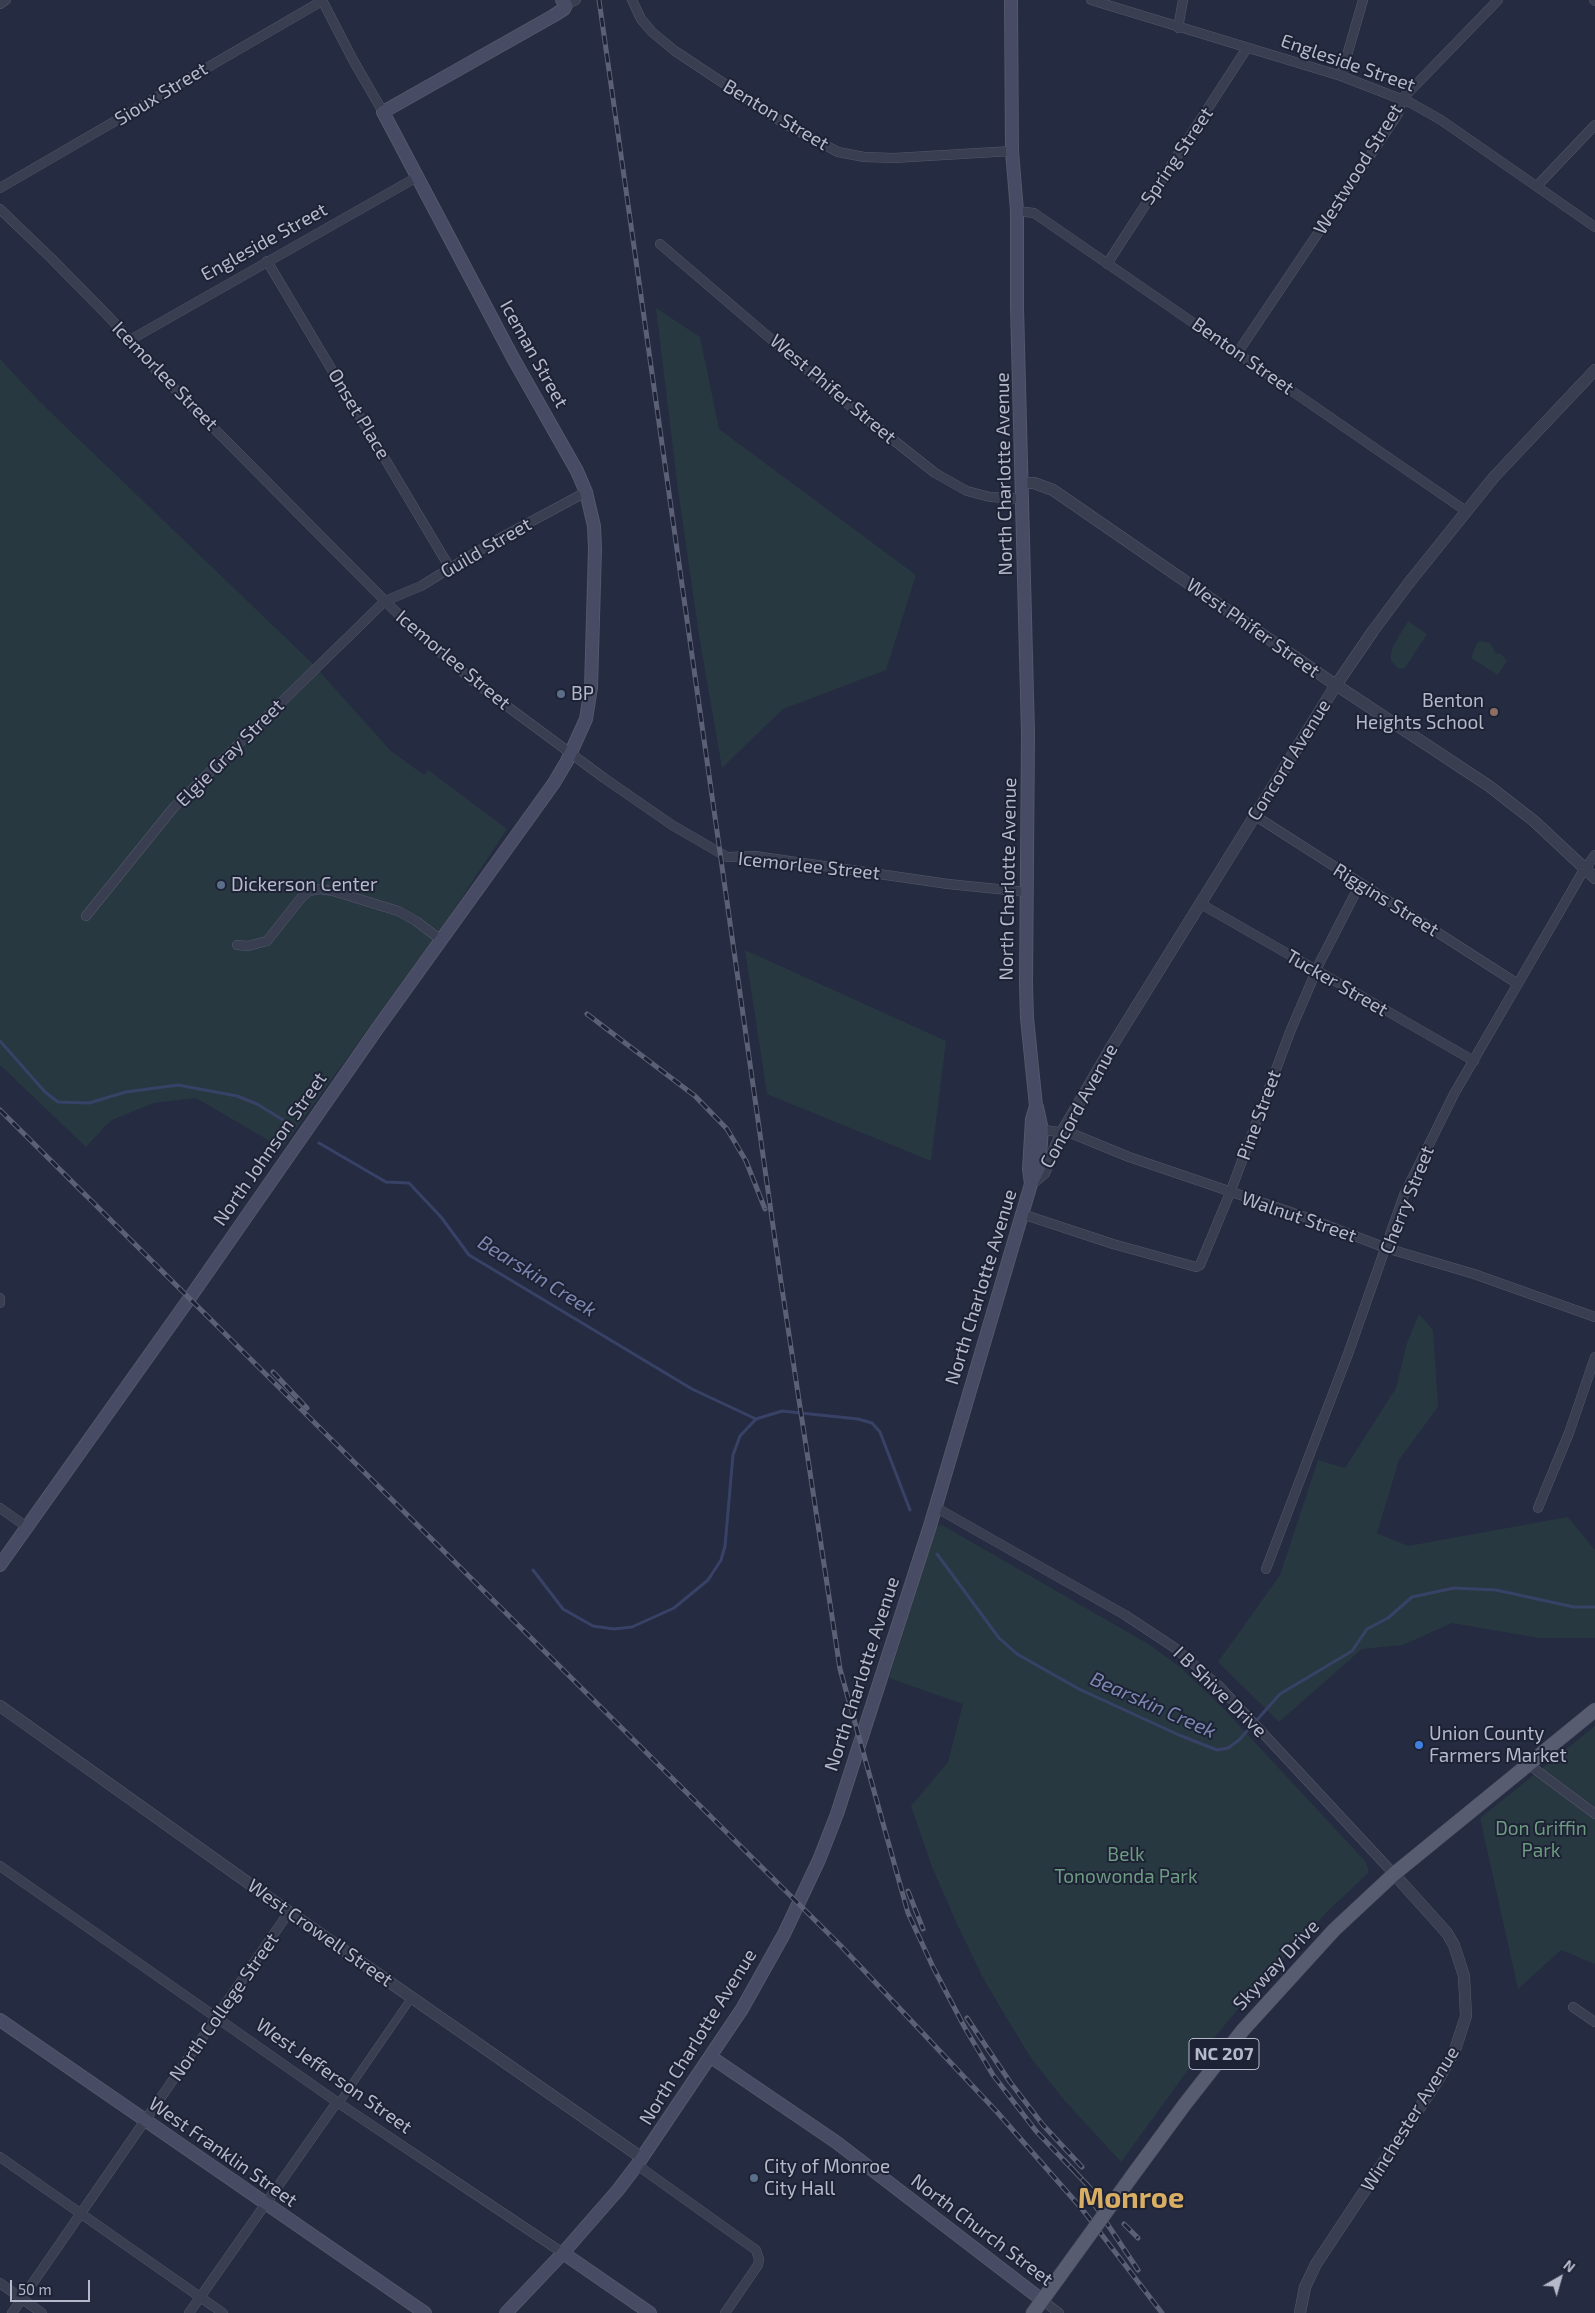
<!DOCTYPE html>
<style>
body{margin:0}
#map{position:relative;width:1595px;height:2313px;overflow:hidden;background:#252b40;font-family:"Exo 2",sans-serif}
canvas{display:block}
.north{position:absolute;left:1535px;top:2253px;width:50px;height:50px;-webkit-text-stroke:4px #1e2235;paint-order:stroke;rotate:38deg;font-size:14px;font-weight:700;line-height:20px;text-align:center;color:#b5b9ca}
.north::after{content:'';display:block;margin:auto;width:18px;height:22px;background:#b5b9ca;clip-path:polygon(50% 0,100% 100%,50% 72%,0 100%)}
.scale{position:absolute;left:10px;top:2280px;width:80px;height:22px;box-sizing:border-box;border:2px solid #b5b9ca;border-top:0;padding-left:6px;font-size:15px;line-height:18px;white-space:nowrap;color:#b5b9ca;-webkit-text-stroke:4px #1e2235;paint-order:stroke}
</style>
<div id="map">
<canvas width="1595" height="2313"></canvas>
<div class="north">N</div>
<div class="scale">50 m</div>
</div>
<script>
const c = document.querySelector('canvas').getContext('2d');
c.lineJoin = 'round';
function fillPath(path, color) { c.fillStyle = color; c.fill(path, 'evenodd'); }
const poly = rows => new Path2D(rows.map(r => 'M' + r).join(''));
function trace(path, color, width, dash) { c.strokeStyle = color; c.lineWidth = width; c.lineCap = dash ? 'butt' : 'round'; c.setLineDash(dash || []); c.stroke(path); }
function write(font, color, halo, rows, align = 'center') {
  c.font = font + ' "Exo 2",sans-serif'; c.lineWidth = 4; c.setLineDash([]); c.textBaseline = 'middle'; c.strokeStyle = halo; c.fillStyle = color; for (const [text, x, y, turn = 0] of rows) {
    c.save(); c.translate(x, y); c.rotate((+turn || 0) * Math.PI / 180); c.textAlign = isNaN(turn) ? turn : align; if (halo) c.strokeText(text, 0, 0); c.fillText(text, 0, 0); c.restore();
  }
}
const green = poly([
 [656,308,700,337,719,429,916,575,886,670,783,709,722,768,699,635,678,490],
 [0,359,41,403,311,662,391,751,424,775,428,770,507,829,449,917,282,1148,196,1098,153,1103,110,1121,86,1147,0,1065],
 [1408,621,1427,634,1405,668,1399,669,1391,661,1391,654,1393,646],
 [1481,641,1490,643,1496,653,1501,654,1507,661,1498,675,1471,658,1477,643],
 [745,950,946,1041,931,1161,767,1094],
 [1419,1314,1433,1330,1438,1407,1399,1460,1377,1533,1408,1546,1568,1517,1595,1550,1595,1638,1539,1638,1452,1623,1403,1645,1362,1649,1279,1722,1218,1662,1280,1575,1318,1460,1345,1468,1396,1388,1407,1343],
 [942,1525,1150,1645,1180,1667,1222,1707,1365,1861,1368,1868,1368,1873,1364,1877,1329,1910,1254,1990,1193,2063,1121,2162,1065,2101,1031,2058,1006,2017,982,1976,957,1924,932,1867,911,1806,948,1762,963,1704,889,1678,937,1526],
 [1595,1726,1595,1964,1561,1950,1518,1989,1480,1818]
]);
const stream = poly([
 [0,1041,45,1092,58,1102,89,1103,126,1092,178,1085,237,1096,257,1104,288,1123],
 [319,1143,386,1182,409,1183,441,1217,469,1255,692,1389,756,1419],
 [937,1554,999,1638,1017,1654,1079,1689,1179,1735,1217,1750,1228,1748,1239,1740,1280,1694,1352,1651,1367,1629,1388,1618,1412,1597,1454,1588,1496,1590,1574,1607,1595,1607],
 [533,1570,563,1609,593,1626,614,1629,632,1627,674,1608,708,1580,721,1560,725,1546,733,1455,740,1436,756,1419,782,1411,858,1419,872,1423,880,1432,910,1510]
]);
const pedestrian = poly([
 [339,2103,412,1997]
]);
const minor = poly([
 [322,0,353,60,383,112],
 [632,0,641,19,652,32,675,51,785,124,838,152,864,157,894,158,1012,151],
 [1091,0,1341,76,1411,103,1441,120,1595,227],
 [1594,0,1595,1],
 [0,4,6,0],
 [566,5,576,0],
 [1178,28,1183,0],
 [1341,76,1363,0],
 [1537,186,1595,125],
 [0,188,322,1],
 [0,209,51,258,110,318,153,367,408,624,473,681,604,778,672,825,727,857,755,856,948,884,1027,892],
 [1017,211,1034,213,1466,511],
 [660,244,834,393,935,473,967,491,990,497,1023,499],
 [267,261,450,568],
 [1107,264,1247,48],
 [130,340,417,177],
 [1238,352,1398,114,1402,99,1498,0],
 [1254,815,1518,984],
 [1201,904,1474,1061],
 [86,916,174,807,385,601,421,586,493,542,586,492],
 [237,945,248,946,267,941,301,898,309,891,320,889,333,891,398,911,416,921,441,940],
 [1037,1129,1073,1134,1129,1157,1305,1217,1386,1248,1474,1274,1595,1317],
 [1022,1214,1113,1244,1196,1267,1200,1265,1230,1193,1290,1032,1320,962,1360,884],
 [0,1298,0,1303],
 [935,1507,1125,1615,1175,1648,1219,1686,1394,1874],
 [0,1508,27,1527],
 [1538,1508,1569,1433,1595,1357],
 [1266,1569,1348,1354,1404,1195,1454,1094,1582,873,1595,855],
 [1528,1764,1595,1814],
 [0,1866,337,2102,563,2253],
 [1573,2007,1595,2022],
 [0,2157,223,2313],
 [637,2165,756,2250,759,2259,758,2265,725,2313],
 [0,2283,42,2313],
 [1042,2300,1059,2313],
 [12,2313,289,1912],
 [189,2313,337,2102]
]);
const tertiary = poly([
 [1023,483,1034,483,1053,490,1327,679,1489,786,1534,821,1595,878],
 [1036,1180,1044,1173,1062,1132,1112,1046,1336,685,1373,631,1408,584,1494,477,1595,370],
 [0,1706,289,1912,642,2158],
 [1300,2313,1305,2287,1316,2264,1438,2080,1455,2050,1466,2016,1464,1976,1454,1945,1447,1933,1394,1874]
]);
const secondary = poly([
 [1031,1184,1039,1168,1042,1130,1037,1107],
 [0,1565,189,1299,377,1029,554,783,567,761,586,719,591,688,595,549,594,526,586,492,577,471,513,358,383,112,553,16,564,9,566,5,562,0],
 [0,2020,425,2313],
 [711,2057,836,2142,1042,2300],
 [563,2253,650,2313],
 [506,2313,563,2253,618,2190,637,2165,742,2009,784,1934,819,1860,837,1814,930,1526,1031,1184,1029,1169,1032,1119,1036,1106,1027,1018,1026,985,1028,734,1017,307,1017,211,1012,151,1011,0]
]);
const primary = poly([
 [1135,2172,1185,2104,1243,2030,1334,1930,1394,1874,1595,1710],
 [1033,2313,1059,2277]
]);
const rail = poly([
 [599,0,781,1282,840,1669,908,1913,933,1967,965,2028,993,2075,1036,2131,1094,2192,1064,2160],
 [587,1014,695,1096,727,1129,746,1161,765,1209],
 [0,1110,841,1946,997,2112,1082,2209,1162,2313],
 [273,1372,307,1408],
 [908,1891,923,1929],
 [967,2018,1010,2082,1043,2125,1082,2167],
 [1084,2189,1138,2270],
 [1124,2224,1138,2238]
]);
const primaryBridge = poly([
 [1059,2277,1135,2172]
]);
const markers = [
 [561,694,5,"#5c6f8a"],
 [1494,712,5,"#8d6e63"],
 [221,885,5,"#5c6f8a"],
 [1419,1745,5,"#3f7fe0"],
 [754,2178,5,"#5c6f8a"]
];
const shields = [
 [1224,2054,70]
];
const shieldNames = [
 ["NC 207",1224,2054]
];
const streetNames = [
 ["Engleside Street",1348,63,19],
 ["Sioux Street",161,94,-31],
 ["Benton Street",776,115,31],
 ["Spring Street",1177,156,-56],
 ["Westwood Street",1358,169,-58],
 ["Engleside Street",264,242,-29],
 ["Iceman Street",534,354,61],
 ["Benton Street",1243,356,35],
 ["Icemorlee Street",165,376,46],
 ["West Phifer Street",833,389,40],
 ["Onset Place",359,414,59],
 ["North Charlotte Avenue",1004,474,-91],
 ["Guild Street",486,548,-30],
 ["West Phifer Street",1253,628,35],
 ["Icemorlee Street",453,660,40],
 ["Elgie Gray Street",230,753,-45],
 ["Concord Avenue",1289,760,-58],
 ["Icemorlee Street",809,866,6],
 ["North Charlotte Avenue",1008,879,-89],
 ["Riggins Street",1386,900,32],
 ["Tucker Street",1337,983,30],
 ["Concord Avenue",1079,1106,-61],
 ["Pine Street",1259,1115,-70],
 ["North Johnson Street",270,1149,-55],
 ["Cherry Street",1407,1200,-68],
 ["Walnut Street",1299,1217,19],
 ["North Charlotte Avenue",981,1287,-73],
 ["North Charlotte Avenue",862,1674,-72],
 ["I B Shive Drive",1220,1692,44],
 ["West Crowell Street",320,1933,35],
 ["Skyway Drive",1276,1965,-47],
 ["North College Street",224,2007,-55],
 ["North Charlotte Avenue",698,2037,-58],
 ["West Jefferson Street",334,2076,35],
 ["Winchester Avenue",1410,2119,-58],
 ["West Franklin Street",223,2152,35],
 ["North Church Street",982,2230,37]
];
const poiNames = [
 ["BP",571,694],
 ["Benton",1484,701,"right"],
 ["Heights School",1484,723,"right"],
 ["Dickerson Center",231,885],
 ["Union County",1429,1734],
 ["Farmers Market",1429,1756],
 ["City of Monroe",764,2167],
 ["City Hall",764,2189]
];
const parkNames = [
 ["Don Griffin",1541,1829],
 ["Park",1541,1851],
 ["Belk",1126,1855],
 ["Tonowonda Park",1126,1877]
];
const waterNames = [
 ["Bearskin Creek",537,1276,32],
 ["Bearskin Creek",1153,1705,24]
];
const townNames = [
 ["Monroe",1131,2198]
];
fillPath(green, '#273841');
trace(stream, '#384267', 3);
trace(pedestrian, '#54586a', 8);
trace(minor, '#54586a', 10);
trace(tertiary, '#54586a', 12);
trace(secondary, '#54586a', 14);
trace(primary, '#424659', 15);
trace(pedestrian, '#393e50', 7);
trace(minor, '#393e50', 9);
trace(tertiary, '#393e50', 11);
trace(secondary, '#474b63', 12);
trace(primary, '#575c70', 14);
trace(rail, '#5b6077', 5);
trace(rail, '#1e2235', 3, [9]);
trace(primaryBridge, '#424659', 15, []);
trace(primaryBridge, '#575c70', 14);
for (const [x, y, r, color] of markers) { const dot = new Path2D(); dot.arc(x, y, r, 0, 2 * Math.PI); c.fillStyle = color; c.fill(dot); trace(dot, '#1e2235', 2); }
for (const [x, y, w] of shields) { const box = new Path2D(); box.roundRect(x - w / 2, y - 15.5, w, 31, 4); c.fillStyle = '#1e2235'; c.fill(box); trace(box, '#b5b9ca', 1); }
write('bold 18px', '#b5b9ca', null, shieldNames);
write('19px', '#b5b9ca', '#1e2235', streetNames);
write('19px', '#b5b9ca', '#1e2235', poiNames, 'left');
write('19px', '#6c9b81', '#1e2235', parkNames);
write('italic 20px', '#7c88b2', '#1e2235', waterNames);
write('bold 29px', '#d7ae64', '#1e2235', townNames);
</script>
